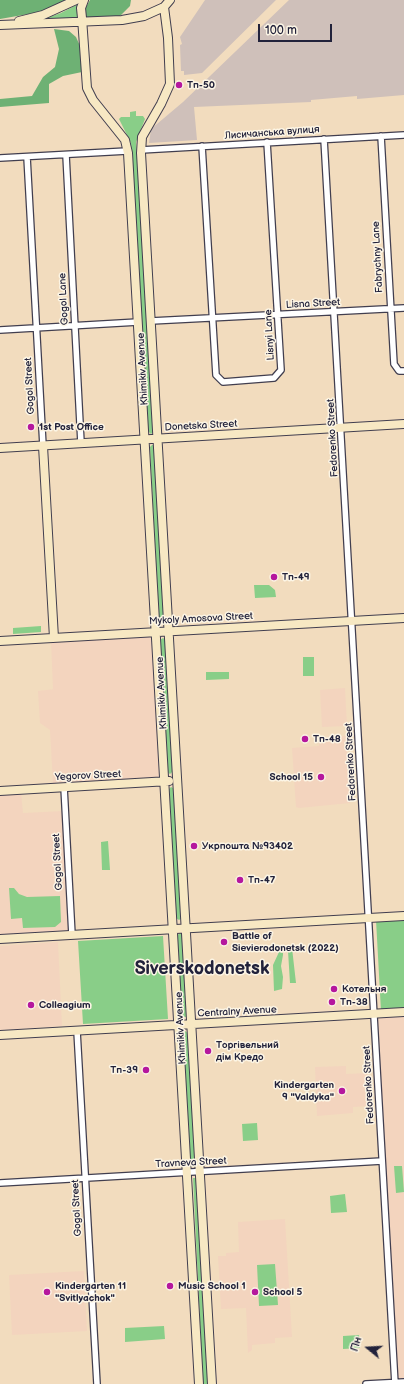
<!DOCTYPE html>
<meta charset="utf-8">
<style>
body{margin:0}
#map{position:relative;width:404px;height:1384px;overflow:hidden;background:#f2dcbe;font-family:"Balsamiq Sans",sans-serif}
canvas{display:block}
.north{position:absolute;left:348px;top:1328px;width:40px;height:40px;-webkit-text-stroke:3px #fcf5e5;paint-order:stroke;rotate:288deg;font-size:11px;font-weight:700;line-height:16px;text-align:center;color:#22223b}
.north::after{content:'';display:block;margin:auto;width:14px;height:18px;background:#22223b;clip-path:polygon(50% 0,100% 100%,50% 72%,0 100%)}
.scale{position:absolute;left:258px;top:24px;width:74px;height:18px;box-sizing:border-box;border:2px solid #22223b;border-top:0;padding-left:5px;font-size:12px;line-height:14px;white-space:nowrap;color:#22223b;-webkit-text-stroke:3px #fcf5e5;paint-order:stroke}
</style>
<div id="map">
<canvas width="404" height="1384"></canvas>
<div class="north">Пн</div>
<div class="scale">100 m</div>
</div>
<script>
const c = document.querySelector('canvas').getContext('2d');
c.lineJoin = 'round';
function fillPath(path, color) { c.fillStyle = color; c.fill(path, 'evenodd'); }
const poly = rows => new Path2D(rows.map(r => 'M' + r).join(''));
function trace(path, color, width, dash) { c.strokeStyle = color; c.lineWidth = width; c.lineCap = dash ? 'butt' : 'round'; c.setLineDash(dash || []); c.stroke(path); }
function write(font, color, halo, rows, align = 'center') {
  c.font = font + ' "Balsamiq Sans",sans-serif'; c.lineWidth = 3; c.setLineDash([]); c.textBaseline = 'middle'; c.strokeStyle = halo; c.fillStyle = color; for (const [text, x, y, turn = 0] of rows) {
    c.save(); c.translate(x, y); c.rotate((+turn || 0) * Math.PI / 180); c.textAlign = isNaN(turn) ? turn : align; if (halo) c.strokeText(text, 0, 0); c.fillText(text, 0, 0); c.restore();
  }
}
const built = poly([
 [153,635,161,778,65,784,64,782,53,783,50,730,40,723,38,691,55,689,53,689,51,641],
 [345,688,347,726,322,727,320,690],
 [346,736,350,803,299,808,296,807,292,748,319,746,319,738],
 [21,792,23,813,63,811,69,933,0,937,0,793],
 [58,942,62,1026,0,1030,0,946],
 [404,1014,404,1380,397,1381,376,1016],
 [346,1066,346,1074,367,1073,369,1106,353,1107,353,1113,317,1116,315,1067],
 [285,1219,292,1337,275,1338,275,1343,252,1345,252,1350,248,1353,246,1308,221,1309,218,1256,226,1256,226,1253,239,1252,238,1222],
 [84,1271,87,1331,12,1335,9,1275]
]);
const industrial = poly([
 [205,0,276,0,202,73,184,75,184,71,181,71,180,45,182,44,180,37],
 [289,0,404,0,404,95,357,99,357,96,311,100,311,102,194,107,197,140,149,143,151,129,183,102]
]);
const green = poly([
 [80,3,78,19,35,22,61,13],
 [136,111,136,116,143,116,145,119,136,142,154,431,151,434,148,431,131,143,119,119,121,117,130,117,130,112],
 [152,445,154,445,164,623,162,624,159,622,150,447],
 [254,585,269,585,275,590,276,597,255,598],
 [41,626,41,632,13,634,13,628],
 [163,638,166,640,173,771,170,774,167,772,160,640],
 [303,657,314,657,314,676,303,676],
 [206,672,229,672,229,679,206,680],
 [171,787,175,789,182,918,179,920,176,918,169,789],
 [108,841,110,870,102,870,101,842],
 [9,888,14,888,19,894,27,897,60,896,61,922,55,927,23,928,22,918,11,919],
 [404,918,404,1009,381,1011,376,920],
 [181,933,183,934,187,1017,182,1017,177,935],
 [163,936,168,1019,83,1024,78,941],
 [292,948,296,983,290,983,288,951],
 [279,952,283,953,283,955,281,966,283,977,282,989,274,991,273,965],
 [185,1031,189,1034,196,1164,193,1167,190,1165,183,1034],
 [257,1123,258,1140,243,1141,242,1124],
 [394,1166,402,1166,404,1192,396,1193],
 [193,1178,196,1178,209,1384,203,1384],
 [345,1194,347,1212,331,1213,330,1196],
 [275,1264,278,1305,259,1306,257,1265],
 [164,1326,165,1339,125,1342,125,1328],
 [359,1335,360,1348,343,1349,343,1336]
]);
const forest = poly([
 [0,0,69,0,40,12,0,19],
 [90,0,131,0,130,6,119,17,85,19,84,11],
 [54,29,69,31,76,37,80,46,82,72,63,76,49,84,49,103,0,107,0,99,32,96,43,77,55,67,59,49]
]);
const street = poly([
 [381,136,394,364,399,371,404,371],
 [324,139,395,1384],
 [202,146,216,375,223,382,274,378,281,370,267,142],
 [141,150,404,135],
 [66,155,81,443],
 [27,157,43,446],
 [0,158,127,151],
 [151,321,404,308],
 [0,330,138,322],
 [64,787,72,935],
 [77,1031,97,1384],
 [0,1183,382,1161],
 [366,1384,404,1382]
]);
const secondary = poly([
 [84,0,81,8,82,18,87,88,93,100,125,140,128,153,199,1384],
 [164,7,168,38,170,84,161,104,142,137,141,153,212,1384],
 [19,21,43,15,76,0],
 [0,25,122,20,144,16,164,7,170,0],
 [43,446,54,638],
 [0,448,404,424],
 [0,641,404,618],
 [0,791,169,781],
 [0,939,404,916],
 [0,1035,404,1012]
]);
const markers = [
 [179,85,4,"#b5179e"],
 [31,427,4,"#b5179e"],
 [274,577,4,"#b5179e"],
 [305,739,4,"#b5179e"],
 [321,777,4,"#b5179e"],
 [194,846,4,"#b5179e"],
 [240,880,4,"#b5179e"],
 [224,942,4,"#b5179e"],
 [334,989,4,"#b5179e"],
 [332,1002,4,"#b5179e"],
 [31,1005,4,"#b5179e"],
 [208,1051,4,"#b5179e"],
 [146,1070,4,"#b5179e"],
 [342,1091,4,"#b5179e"],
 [170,1286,4,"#b5179e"],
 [47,1292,4,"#b5179e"],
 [255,1292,4,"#b5179e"]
];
const poiNames = [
 ["Тп-50",187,85],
 ["1st Post Office",39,427],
 ["Тп-49",282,577],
 ["Тп-48",313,739],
 ["School 15",313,777,"right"],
 ["Укрпошта №93402",202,846],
 ["Тп-47",248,880],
 ["Battle of",232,936],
 ["Sievierodonetsk (2022)",232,948],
 ["Котельня",342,989],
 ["Тп-38",340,1002],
 ["Colleagium",39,1005],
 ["Торгівельний",216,1045],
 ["дім Кредо",216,1057],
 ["Тп-39",138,1070,"right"],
 ["Kindergarten",334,1085,"right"],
 ["9 \"Valdyka\"",334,1097,"right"],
 ["Kindergarten 11",55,1286],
 ["\"Svitlyachok\"",55,1298],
 ["Music School 1",178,1286],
 ["School 5",263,1292]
];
const streetNames = [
 ["Лисичанська вулиця",272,133,-4],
 ["Fabrychny Lane",378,257,-93],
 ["Gogol Lane",64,299,-93],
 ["Lisna Street",313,304,-3],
 ["Lisnyi Lane",270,335,-93],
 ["Khimikiv Avenue",143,369,-93],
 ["Gogol Street",30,386,-93],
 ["Donetska Street",201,426,-3],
 ["Fedorenko Street",333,438,-93],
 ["Mykoly Amosova Street",201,619,-3],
 ["Khimikiv Avenue",162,693,-93],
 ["Fedorenko Street",351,762,-93],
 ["Yegorov Street",88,776,-3],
 ["Gogol Street",58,862,-93],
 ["Centralny Avenue",237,1012,-3],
 ["Khimikiv Avenue",181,1028,-93],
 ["Fedorenko Street",369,1085,-93],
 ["Travneva Street",191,1163,-3],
 ["Gogol Street",77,1208,-93]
];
const townNames = [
 ["Siverskodonetsk",202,969]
];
fillPath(built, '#f3d4be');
fillPath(industrial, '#cfc0ba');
fillPath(green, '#89ce88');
fillPath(forest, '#6eb174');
trace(street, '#413e4f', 8);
trace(secondary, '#413e4f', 10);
trace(street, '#fff', 5.5);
trace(secondary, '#f7e8c3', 8);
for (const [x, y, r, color] of markers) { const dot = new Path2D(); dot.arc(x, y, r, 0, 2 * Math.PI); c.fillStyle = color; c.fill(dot); trace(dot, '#fcf5e5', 1.5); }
write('bold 10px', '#22223b', '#fcf5e5', poiNames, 'left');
write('10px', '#22223b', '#fcf5e5', streetNames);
write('bold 18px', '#22223b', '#fcf5e5', townNames);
</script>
